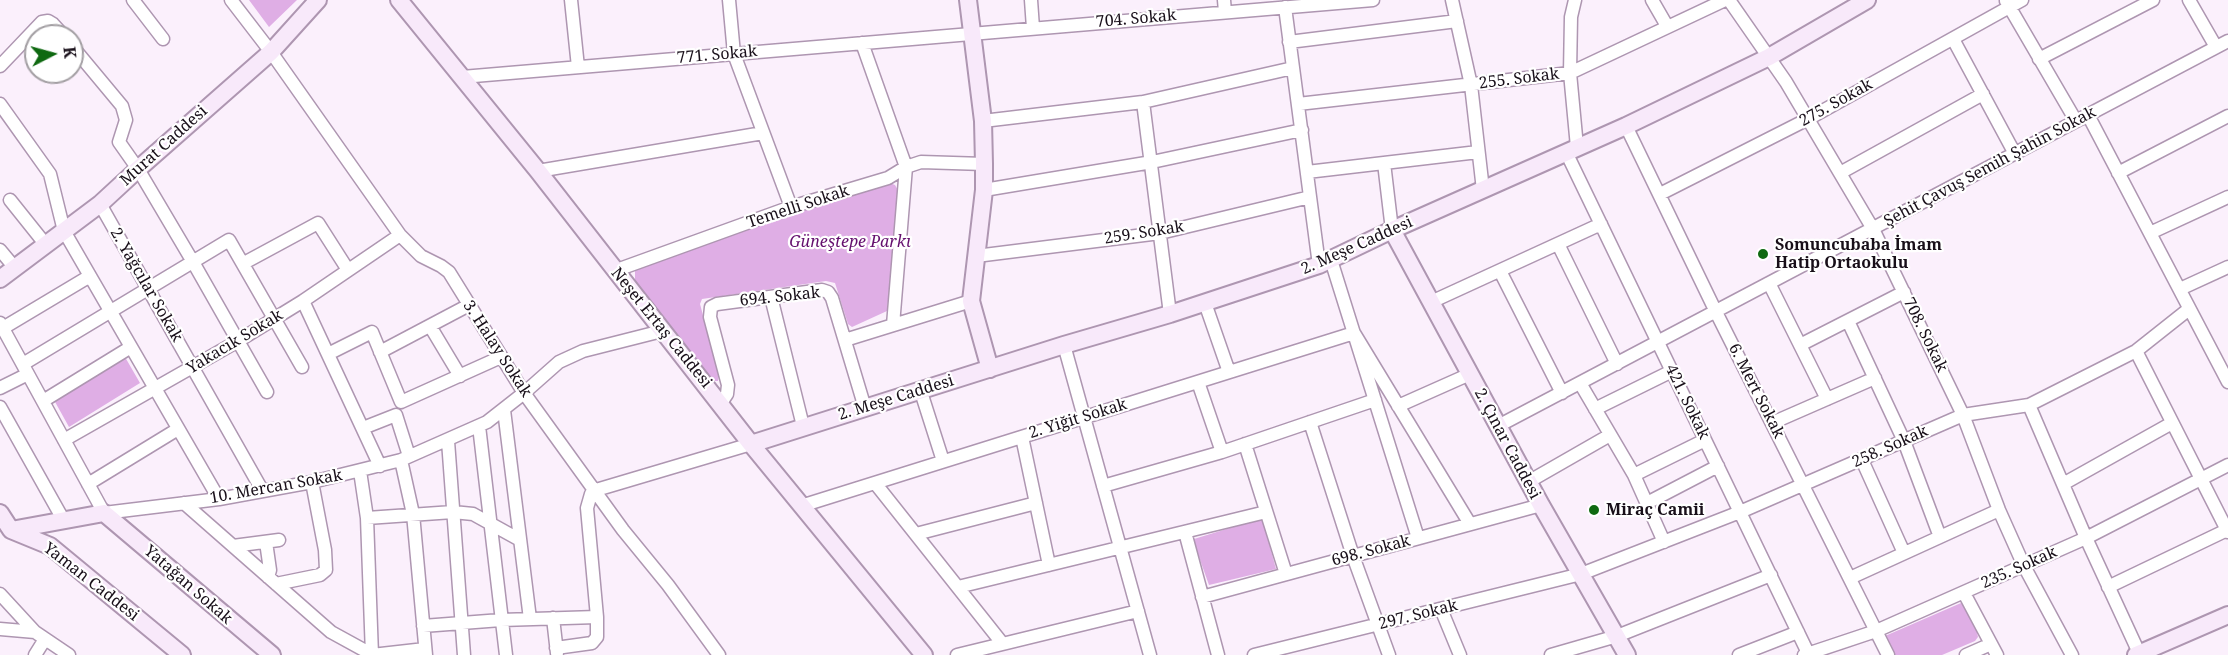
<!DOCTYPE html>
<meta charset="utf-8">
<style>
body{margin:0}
#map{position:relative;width:2228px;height:655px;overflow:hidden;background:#fbf0fc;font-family:"Noto Serif",serif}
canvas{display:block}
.north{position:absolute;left:24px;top:24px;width:60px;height:60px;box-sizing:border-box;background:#fff;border:2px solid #a39fa3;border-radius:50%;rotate:84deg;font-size:16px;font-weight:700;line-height:24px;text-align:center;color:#180f19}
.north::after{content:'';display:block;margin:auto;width:21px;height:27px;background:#0f6911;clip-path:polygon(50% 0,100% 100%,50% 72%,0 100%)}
</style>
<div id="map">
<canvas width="2228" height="655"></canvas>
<div class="north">K</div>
</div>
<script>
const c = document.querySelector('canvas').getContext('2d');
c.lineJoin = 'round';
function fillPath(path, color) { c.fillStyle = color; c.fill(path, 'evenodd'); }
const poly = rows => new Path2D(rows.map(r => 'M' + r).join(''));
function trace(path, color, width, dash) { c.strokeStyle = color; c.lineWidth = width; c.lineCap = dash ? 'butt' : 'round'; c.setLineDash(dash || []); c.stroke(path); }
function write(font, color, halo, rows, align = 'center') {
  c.font = font + ' "Noto Serif",serif'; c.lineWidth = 4.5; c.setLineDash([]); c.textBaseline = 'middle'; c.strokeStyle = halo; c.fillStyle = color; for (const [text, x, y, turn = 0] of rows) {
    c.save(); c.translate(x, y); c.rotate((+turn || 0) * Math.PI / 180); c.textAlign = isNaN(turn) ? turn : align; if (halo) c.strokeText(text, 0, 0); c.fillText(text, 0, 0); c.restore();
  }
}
const green = poly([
 [249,0,297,0,269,27],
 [890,183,895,185,899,192,887,311,852,327,848,324,835,283,826,281,702,299,700,304,719,375,718,381,714,381,708,377,635,282,635,271,637,266,644,262],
 [125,357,140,383,69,427,54,400],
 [1259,519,1263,521,1276,569,1209,585,1194,543,1194,539],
 [1961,603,1965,607,1977,632,1978,637,1975,641,1942,655,1892,655,1885,641,1885,636]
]);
const street = poly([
 [133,0,163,39],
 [231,0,271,52,400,235,421,256,441,266,449,272,524,393,623,530,668,585,719,655],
 [571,0,578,67],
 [729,0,734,54,791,207],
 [1031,0,1033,28],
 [1224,0,1225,12],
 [1452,0,1471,85,1483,190],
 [1575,0,1571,17,1570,73,1577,147],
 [1652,0,1667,26],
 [1729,0,1786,82,1873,229,1963,415,1999,510,2024,566,2072,655],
 [2189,0,2216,47],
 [2006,1,2076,121],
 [1285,7,1319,265],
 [1953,39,2015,154],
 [1289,42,1457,21],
 [862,43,906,167,893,325],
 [72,46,122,106,126,120,119,142,138,169,193,262,267,392],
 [2039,59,2153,0],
 [0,66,42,22,48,21,53,24,64,36],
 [462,77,1373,0],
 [1143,102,1170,314],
 [0,104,50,174,64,231,219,499],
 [1298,104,1570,73,1725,0],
 [2088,115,2228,382],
 [983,121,1143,102,1293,68],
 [1626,126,1716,312,1888,655],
 [1566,152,1808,653],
 [1384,163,1392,230],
 [538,171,763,133],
 [1307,172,1478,152],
 [1840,173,1983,94],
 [2118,173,2228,116],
 [984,190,1152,162,1302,130],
 [1660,194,1808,119,2022,0],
 [10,200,46,245],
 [100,204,262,490],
 [2150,233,2228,197],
 [1558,244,1617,364],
 [0,250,15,268],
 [976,256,1160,233,1310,197],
 [1331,260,1418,538],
 [244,263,318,223,348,270],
 [614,271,791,207,888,178,906,167,921,162,984,164],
 [1500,271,1562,393],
 [1769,283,1827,399],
 [2180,289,2228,267],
 [771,297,803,426],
 [303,301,380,466],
 [1431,302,1601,224],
 [1205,303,1229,372],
 [1848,321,1904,441,1940,537],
 [0,323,104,513,219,499,312,482,401,460,487,422,524,393,559,362,583,351,662,331],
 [430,326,460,376],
 [3,328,90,276],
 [845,340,971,301],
 [1064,345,1150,655],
 [1800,345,1904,292],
 [2136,351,2228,532],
 [380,352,469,305],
 [328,354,372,332,401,402,501,357],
 [23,364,229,240,302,367],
 [1198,382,1222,452],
 [1580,383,1634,475,1664,542],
 [0,388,28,374],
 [921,392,943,461],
 [43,401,131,347],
 [721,403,727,394,728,385,710,317,711,307,717,304,822,290,828,292,832,298,865,408],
 [2029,405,2086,538,2140,655],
 [1398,406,1470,374],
 [0,407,64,521],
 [1595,409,1672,371],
 [504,410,530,619],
 [1310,422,1353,556,1389,655],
 [1772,423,1875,378],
 [479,426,506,655],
 [1498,426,2228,41],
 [363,428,396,415,409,456],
 [1022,437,1049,565],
 [64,440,238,341,303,301,400,235],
 [448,441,464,655],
 [1245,444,1286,574],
 [401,460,413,514,426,655],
 [1862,460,1904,553],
 [360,471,367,518,372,655],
 [1634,475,1705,440],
 [1528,482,1610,435],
 [875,483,1002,643],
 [88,484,178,429],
 [2063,484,2172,423],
 [1103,486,1222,452,1375,400],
 [184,503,331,632,373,655],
 [1647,503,1718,466],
 [801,506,1354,333,1470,524],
 [367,518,453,512,473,514,520,540],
 [1185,532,1218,655],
 [916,534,1036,503],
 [266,542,270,570,268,577],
 [233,546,279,540],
 [1850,578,1999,510],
 [276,584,320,575,326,570,325,550,312,482],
 [958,587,1266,512],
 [2108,587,2227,530],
 [1964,593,1997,655],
 [0,594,35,632],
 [1202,597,1541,505],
 [1441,609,1460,655],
 [553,618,557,653],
 [423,626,501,620,597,617],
 [0,629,35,632,69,655],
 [556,648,592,643,597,637,597,617,587,508,591,494,596,490,751,444],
 [35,655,45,639],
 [372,655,425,649],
 [957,655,1138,611],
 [1254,655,1581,574,1740,512,1963,415,2029,405,2136,351,2189,309],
 [1551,655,1617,636,1771,575],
 [1739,655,1798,632],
 [1804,655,1876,631,2086,538,2228,465],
 [1966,655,1991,644]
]);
const secondary = poly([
 [399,0,538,171,751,444,924,655],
 [968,0,983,121,984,164,984,190,971,301,990,369],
 [1392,230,1541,505,1627,655],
 [0,279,100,204,138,169,271,52,318,0],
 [751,444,1064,345,1170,314,1319,265,1392,230,1626,126,1769,57,1867,0],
 [0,513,11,530,50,546,182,655],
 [11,530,104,513,272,655],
 [2136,655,2228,615]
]);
const markers = [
 [1763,254,6,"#0f6911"],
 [1594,510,6,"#0f6911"]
];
const streetNames = [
 ["704. Sokak",1136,19,-5],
 ["771. Sokak",717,55,-5],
 ["255. Sokak",1519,79,-7],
 ["275. Sokak",1836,103,-29],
 ["Murat Caddesi",164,146,-42],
 ["Şehit Çavuş Semih Şahin Sokak",1990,167,-28],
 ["Temelli Sokak",798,207,-18],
 ["259. Sokak",1144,233,-9],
 ["2. Meşe Caddesi",1357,246,-24],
 ["2. Yağcılar Sokak",146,285,60],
 ["694. Sokak",780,297,-6],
 ["Neşet Ertaş Caddesi",661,328,51],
 ["708. Sokak",1925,335,64],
 ["Yakacık Sokak",235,342,-31],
 ["3. Halay Sokak",497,349,57],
 ["6. Mert Sokak",1756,391,63],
 ["2. Meşe Caddesi",896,398,-17],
 ["421. Sokak",1687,402,64],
 ["2. Yiğit Sokak",1078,419,-17],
 ["2. Çınar Caddesi",1507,444,62],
 ["258. Sokak",1890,447,-24],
 ["10. Mercan Sokak",276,487,-10],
 ["698. Sokak",1371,551,-15],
 ["235. Sokak",2019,568,-24],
 ["Yaman Caddesi",91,582,38],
 ["Yatağan Sokak",188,585,41],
 ["297. Sokak",1418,615,-14]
];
const parkNames = [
 ["Güneştepe Parkı",850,242]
];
const poiNames = [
 ["Somuncubaba İmam",1775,245],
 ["Hatip Ortaokulu",1775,263],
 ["Miraç Camii",1606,510]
];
fillPath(green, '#dfaee5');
trace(street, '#ae96b1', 15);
trace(secondary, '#ae96b1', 20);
trace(street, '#fff', 12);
trace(secondary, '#f8e9fa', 16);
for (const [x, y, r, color] of markers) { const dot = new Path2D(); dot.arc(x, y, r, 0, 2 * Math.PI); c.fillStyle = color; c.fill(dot); trace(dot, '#fff', 2); }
write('16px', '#180f19', '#fff', streetNames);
write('italic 16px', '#640f6e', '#fff', parkNames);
write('bold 16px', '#180f19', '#fff', poiNames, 'left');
</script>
